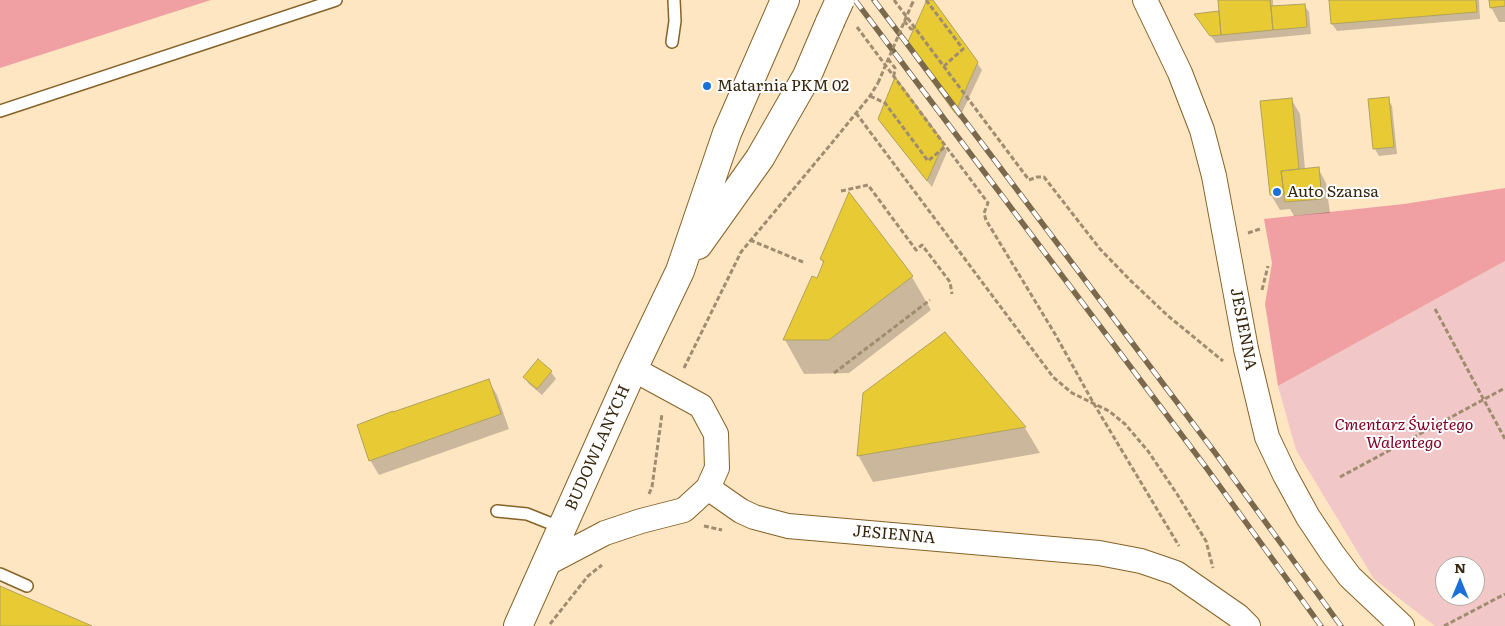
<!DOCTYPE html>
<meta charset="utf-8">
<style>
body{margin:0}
#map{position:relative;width:1505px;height:626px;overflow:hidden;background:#fee6c3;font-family:Literata,serif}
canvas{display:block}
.north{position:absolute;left:1435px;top:556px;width:50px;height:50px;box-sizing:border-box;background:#fff;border:1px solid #afa99f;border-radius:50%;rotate:0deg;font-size:14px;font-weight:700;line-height:20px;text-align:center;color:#36270e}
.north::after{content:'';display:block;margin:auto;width:18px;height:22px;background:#1b6fd9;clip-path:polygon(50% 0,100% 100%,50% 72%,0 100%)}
</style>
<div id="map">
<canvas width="1505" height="626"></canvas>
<div class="north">N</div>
</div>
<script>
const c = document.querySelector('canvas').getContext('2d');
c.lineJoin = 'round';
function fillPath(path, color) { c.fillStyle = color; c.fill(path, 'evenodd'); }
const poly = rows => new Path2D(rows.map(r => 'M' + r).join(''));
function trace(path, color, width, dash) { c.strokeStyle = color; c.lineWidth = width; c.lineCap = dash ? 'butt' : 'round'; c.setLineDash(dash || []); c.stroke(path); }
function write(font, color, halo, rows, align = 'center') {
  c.font = font + ' Literata,serif'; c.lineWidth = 4; c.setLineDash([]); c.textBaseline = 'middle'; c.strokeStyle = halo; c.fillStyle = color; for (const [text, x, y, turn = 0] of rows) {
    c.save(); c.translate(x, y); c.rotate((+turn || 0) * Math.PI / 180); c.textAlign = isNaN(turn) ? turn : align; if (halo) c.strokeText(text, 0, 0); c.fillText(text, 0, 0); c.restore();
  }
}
const green = poly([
 [1505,261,1505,626,1435,626,1374,579,1296,450,1278,386],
 [1445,566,1475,566,1475,596,1445,596]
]);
const forest = poly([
 [0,0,211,0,0,68],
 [1505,188,1505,261,1278,386,1265,304,1272,263,1264,219,1404,204]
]);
const shadow = poly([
 [929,0,932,0,982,70,959,119,912,53],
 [1219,0,1273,0,1273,7,1304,5,1309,12,1311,34,1216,43,1200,21,1220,12],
 [1330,0,1479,0,1480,19,1337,31,1332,24],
 [1490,0,1505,0,1505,22,1499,22,1491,7],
 [1291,99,1300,114,1305,169,1318,168,1326,183,1330,213,1294,216,1290,209,1280,210,1271,195],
 [1388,99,1392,106,1397,154,1379,156,1375,149],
 [879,119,943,144,947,152,932,187,883,126],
 [821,259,912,277,931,310,849,373,804,374,785,340,813,278,817,280,824,265],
 [945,333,1025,428,1040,453,873,482,858,455],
 [538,361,551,372,556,379,542,395,529,384,524,377],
 [488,380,497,395,509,429,379,475,370,460]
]);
const building = poly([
 [927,0,933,0,978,62,955,113,906,46,927,0],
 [1218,0,1270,0,1273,30,1221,35,1218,0],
 [1329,0,1476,0,1477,12,1331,24,1329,0],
 [1489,0,1505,0,1505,6,1490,8,1489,0],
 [1305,4,1307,27,1273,30,1271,6,1305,4],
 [1219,11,1221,35,1210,36,1194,14,1219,11],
 [895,77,944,143,927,181,878,119,895,77],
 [1389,97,1394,147,1373,149,1368,99,1389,97],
 [1292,98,1299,169,1281,171,1284,194,1270,195,1260,101,1292,98],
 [1319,167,1322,199,1285,202,1281,171,1319,167],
 [849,192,913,276,829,340,783,340,812,276,817,278,824,261,820,259,849,192],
 [945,332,1026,427,857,456,863,393,945,332],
 [538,359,552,371,537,389,523,377,538,359],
 [489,379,501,414,369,461,357,425,393,411,393,412,489,379],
 [0,586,92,626,0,626,0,586]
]);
const path = poly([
 [894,0,1029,180,1037,177,1044,177,1100,249,1130,280,1167,315,1223,361],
 [926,0,963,49,944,66],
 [911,6,914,0],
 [904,21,911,29,916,28],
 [857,27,988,203,984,213,986,220,1055,334,1094,404,1179,546],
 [888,59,895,68,894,75],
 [870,96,885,103,928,161,946,146],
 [856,113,1053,377,1072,393,1109,411,1125,424,1148,451,1177,494,1206,541,1213,568],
 [841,191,868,185,916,250,922,245,950,282,952,294],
 [1248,233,1260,229],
 [750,240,803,262],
 [1262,290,1268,266],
 [1435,309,1505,439],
 [684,368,741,252,831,144,870,96,878,83],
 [834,373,930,300],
 [1340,477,1505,388],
 [649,494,652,487,662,414],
 [704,526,722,530],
 [550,624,588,576,602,565],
 [1444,626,1505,594]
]);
const service = poly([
 [672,42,675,21,674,0],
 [0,111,336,0],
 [497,511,527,514,562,528],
 [0,574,27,586]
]);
const minor = poly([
 [1145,0,1180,73,1202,130,1214,176,1246,349,1267,437,1285,475,1308,517,1332,553,1350,577,1402,626],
 [708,488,741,511,754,517,788,526,1099,553,1141,561,1176,573,1238,616,1248,626],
 [546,564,605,533,641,521,684,510,708,488,717,468,716,434,701,406,633,369]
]);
const secondary = poly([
 [698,245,760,158,807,76,830,22],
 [518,626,633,369,680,271,727,133,785,0]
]);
const rail = poly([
 [855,0,1205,466,1321,626],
 [874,0,1216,454,1341,626]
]);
const pathBridge = poly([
 [878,83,911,6]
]);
const secondaryBridge = poly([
 [830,22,840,0]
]);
const markers = [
 [707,86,5,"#1b6fd9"],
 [1277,192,5,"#1b6fd9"]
];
const poiNames = [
 ["Matarnia PKM 02",717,86],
 ["Auto Szansa",1287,192]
];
const streetNames = [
 ["JESIENNA",1243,329,79],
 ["BUDOWLANYCH",598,448,-66],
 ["JESIENNA",894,535,5]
];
const parkNames = [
 ["Cmentarz Świętego",1404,425],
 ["Walentego",1404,443]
];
fillPath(green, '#f1c7c8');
fillPath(forest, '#f0a0a3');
fillPath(shadow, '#0003');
fillPath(building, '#e7ca34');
trace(building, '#b0a15f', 1);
trace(service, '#866227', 14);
trace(minor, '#866227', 26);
trace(secondary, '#866227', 30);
trace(path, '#a08c6e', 3, [5, 2.5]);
trace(service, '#fff', 11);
trace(minor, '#fff', 24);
trace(secondary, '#fff', 28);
trace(rail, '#7b694d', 5.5);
trace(rail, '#fff', 4, [11]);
trace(secondaryBridge, '#866227', 30, []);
trace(pathBridge, '#a08c6e', 3, [5, 2.5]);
trace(secondaryBridge, '#fff', 28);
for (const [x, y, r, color] of markers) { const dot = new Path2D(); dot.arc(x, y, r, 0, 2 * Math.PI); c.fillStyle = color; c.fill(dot); trace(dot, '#fff', 2); }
write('16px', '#36270e', '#fff', poiNames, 'left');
write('16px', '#36270e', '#fff', streetNames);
write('italic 16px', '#810324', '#fff', parkNames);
</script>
